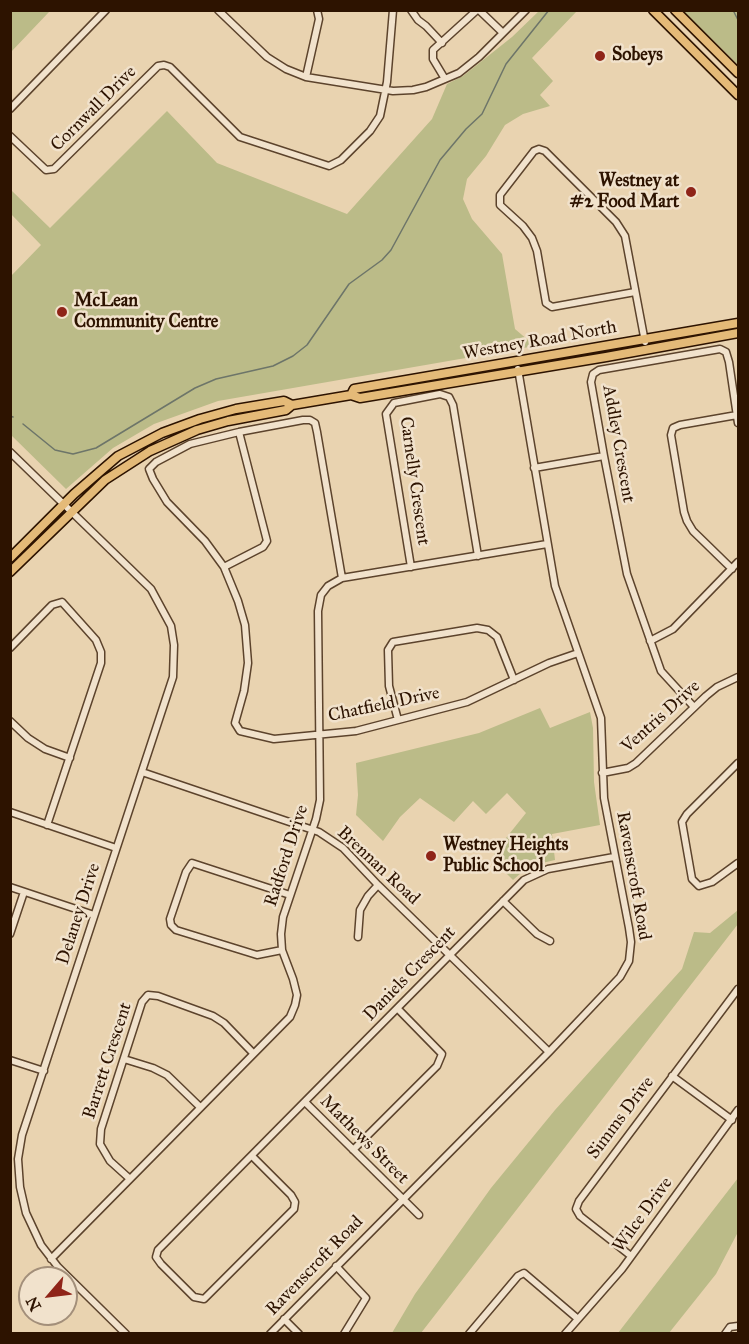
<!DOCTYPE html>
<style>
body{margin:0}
#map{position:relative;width:749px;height:1344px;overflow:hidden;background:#e9d3b0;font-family:"IM FELL Great Primer",serif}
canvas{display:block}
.frame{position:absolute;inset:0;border:12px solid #2d1300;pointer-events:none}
.north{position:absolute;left:18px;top:1266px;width:60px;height:60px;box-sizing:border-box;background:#f1e2cc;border:2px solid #a38f7a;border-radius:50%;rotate:242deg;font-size:16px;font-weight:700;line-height:24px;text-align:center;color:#2d1300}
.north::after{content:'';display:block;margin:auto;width:21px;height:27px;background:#8f2418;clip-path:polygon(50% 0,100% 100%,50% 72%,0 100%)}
</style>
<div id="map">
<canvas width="749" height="1344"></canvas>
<div class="frame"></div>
<div class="north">N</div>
</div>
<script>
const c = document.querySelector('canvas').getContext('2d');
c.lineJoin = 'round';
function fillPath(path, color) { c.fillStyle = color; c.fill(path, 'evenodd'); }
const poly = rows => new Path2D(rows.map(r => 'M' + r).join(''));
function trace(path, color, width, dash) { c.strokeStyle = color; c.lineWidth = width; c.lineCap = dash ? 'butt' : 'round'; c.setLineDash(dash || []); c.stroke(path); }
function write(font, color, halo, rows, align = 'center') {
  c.font = font + ' "IM FELL Great Primer",serif'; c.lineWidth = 5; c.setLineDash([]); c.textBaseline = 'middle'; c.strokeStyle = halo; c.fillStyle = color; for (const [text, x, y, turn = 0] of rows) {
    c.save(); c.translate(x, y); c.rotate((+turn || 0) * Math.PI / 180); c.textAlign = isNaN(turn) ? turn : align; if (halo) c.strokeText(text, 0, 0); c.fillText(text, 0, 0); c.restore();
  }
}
const green = poly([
 [47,11,49,12,11,52,11,11],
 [539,11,577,11,532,58,553,81,540,95,550,106,523,114,505,125,486,156,467,179,463,199,472,219,502,254,515,329,535,346,218,401,154,424,113,448,66,489,11,435,11,276,41,245,11,214,11,190,50,228,167,111,217,163,347,214,432,119,447,84,463,76,512,37],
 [683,11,738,11,738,65,716,43],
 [540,708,550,728,590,712,593,728,594,782,600,825,552,834,555,860,529,866,513,880,494,861,494,853,526,813,507,793,486,814,473,801,454,822,420,798,400,817,383,841,356,815,358,795,356,763,479,733],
 [738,910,738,924,421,1333,392,1333,415,1294,491,1188,555,1110,682,969,694,932,710,933],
 [738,1178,738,1232,716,1274,669,1333,618,1333]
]);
const stream = poly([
 [733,10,738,20],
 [10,416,13,417],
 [23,424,55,450,73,454,96,448,195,388,216,379,273,366,293,356,307,345,349,284,382,260,391,250,440,160,466,129,482,114,506,64,549,10]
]);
const minor = poly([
 [218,10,267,57,286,69,306,77,393,91,413,90,426,87,459,73,479,57,526,10],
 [411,10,418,20,426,26,442,43],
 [479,10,503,33],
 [306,77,319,19,317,10],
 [445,79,433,59,433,50,477,10],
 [10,109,106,10],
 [10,136,46,170,54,169,158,66,164,65,170,67,240,137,329,166,341,160,370,131,380,116,387,82,393,10],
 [635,292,552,307,546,303,537,251,532,238,523,226,500,205,500,195,534,151,539,149,545,151,616,222,625,236,645,342],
 [10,452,151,589,171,626,174,645,173,677,22,1135,18,1159,20,1187,26,1213,41,1245,58,1267,126,1334],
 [534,468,604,456],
 [224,567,263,547,267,541,239,432],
 [411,567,386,414,394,403,440,394,449,397,453,405,478,556],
 [732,569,693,531,687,521,684,512,671,435,673,428,680,425,737,415],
 [342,578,317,432,315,423,310,420,303,420,239,432,190,444,156,462,149,469,153,479,167,502,205,541,224,567,238,601,245,625,248,663,244,691,235,723,240,731,274,739,356,731,467,702,549,663,578,653],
 [650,641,673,629,738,562],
 [10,648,52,605,62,602,96,640,101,652,101,663,47,825],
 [694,707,661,671,627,574,604,456,591,382,593,374,599,370,720,349,726,352,729,362,738,423],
 [398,720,389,686,388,650,393,642,477,628,488,630,497,637,514,680],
 [10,721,28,738,45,749,70,758],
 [738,763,687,814,682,822,692,879,699,886,712,882,738,863],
 [142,772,319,832,343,848,378,885,549,1052],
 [602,773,628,768,636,763,706,696,717,687,738,677],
 [10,812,116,848],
 [10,887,94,915],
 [503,901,537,934,550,941],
 [10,934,24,892],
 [358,937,360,910,368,896,378,885],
 [282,950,257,955,176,930,171,925,170,919,186,872,192,863,290,895],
 [124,1059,153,1068,167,1075,200,1107],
 [10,1060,44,1071],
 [672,1076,732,1120],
 [305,1102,419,1215],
 [353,1150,437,1066,442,1054,398,1009],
 [252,1156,291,1195,295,1202,294,1209,204,1299,194,1297,161,1264,156,1257,158,1250,524,880,548,869,614,857],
 [130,1179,110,1161,100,1144,101,1129,142,1002,148,995,158,996,213,1016,224,1023,253,1053],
 [631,1256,580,1216,576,1209,579,1201,738,989],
 [51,1259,290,1017,295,1005,297,995,293,979,282,950,281,934,283,917,316,819,320,800,318,611,321,595,328,586,342,578,547,544],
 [336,1266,366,1298,344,1334],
 [284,1319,299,1334],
 [270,1334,549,1052,620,977,629,961,631,942,629,928,604,798,601,718,555,586,518,369],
 [469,1334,518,1276,524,1273,578,1319],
 [565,1334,622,1269,738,1110],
 [725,1334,730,1327,738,1326]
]);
const major = poly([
 [653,10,738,95],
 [675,10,738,73],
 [351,395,354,389,738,323],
 [10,558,74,494,118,456,162,433,200,419,236,409,284,401,292,405,351,395,360,398,606,357,738,333],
 [10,572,105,480,150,451,197,430,228,421,286,410,292,405]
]);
const markers = [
 [600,56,6,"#8f2418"],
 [691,192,6,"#8f2418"],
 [62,312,6,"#8f2418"],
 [431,856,6,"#8f2418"]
];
const poiNames = [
 ["Sobeys",612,56],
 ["Westney at",679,182,"right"],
 ["#2 Food Mart",679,203,"right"],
 ["McLean",74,302],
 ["Community Centre",74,323],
 ["Westney Heights",443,846],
 ["Public School",443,867]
];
const streetNames = [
 ["Cornwall Drive",94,109,-45],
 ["Westney Road North",540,341,-10],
 ["Addley Crescent",618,444,80],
 ["Carnelly Crescent",414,481,82],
 ["Chatfield Drive",384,705,-12],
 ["Ventris Drive",661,717,-42],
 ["Radford Drive",287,856,-72],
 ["Brennan Road",378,866,43],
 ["Ravenscroft Road",633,876,80],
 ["Delaney Drive",79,914,-72],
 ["Daniels Crescent",410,974,-46],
 ["Barrett Crescent",108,1061,-72],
 ["Simms Drive",621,1118,-53],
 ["Mathews Street",364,1140,45],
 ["Wilce Drive",643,1215,-54],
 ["Ravenscroft Road",315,1266,-46]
];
fillPath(green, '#bb8');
trace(stream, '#6d7569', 1.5);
trace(minor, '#5c432c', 9);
trace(major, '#2d1300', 11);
trace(minor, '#f1e2cc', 6);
trace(major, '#e4ba78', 8);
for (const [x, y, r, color] of markers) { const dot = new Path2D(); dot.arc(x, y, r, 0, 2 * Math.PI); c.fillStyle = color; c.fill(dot); trace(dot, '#f1e2cc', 2); }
write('bold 18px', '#2d1300', '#f1e2cc', poiNames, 'left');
write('18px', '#2d1300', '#f1e2cc', streetNames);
</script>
